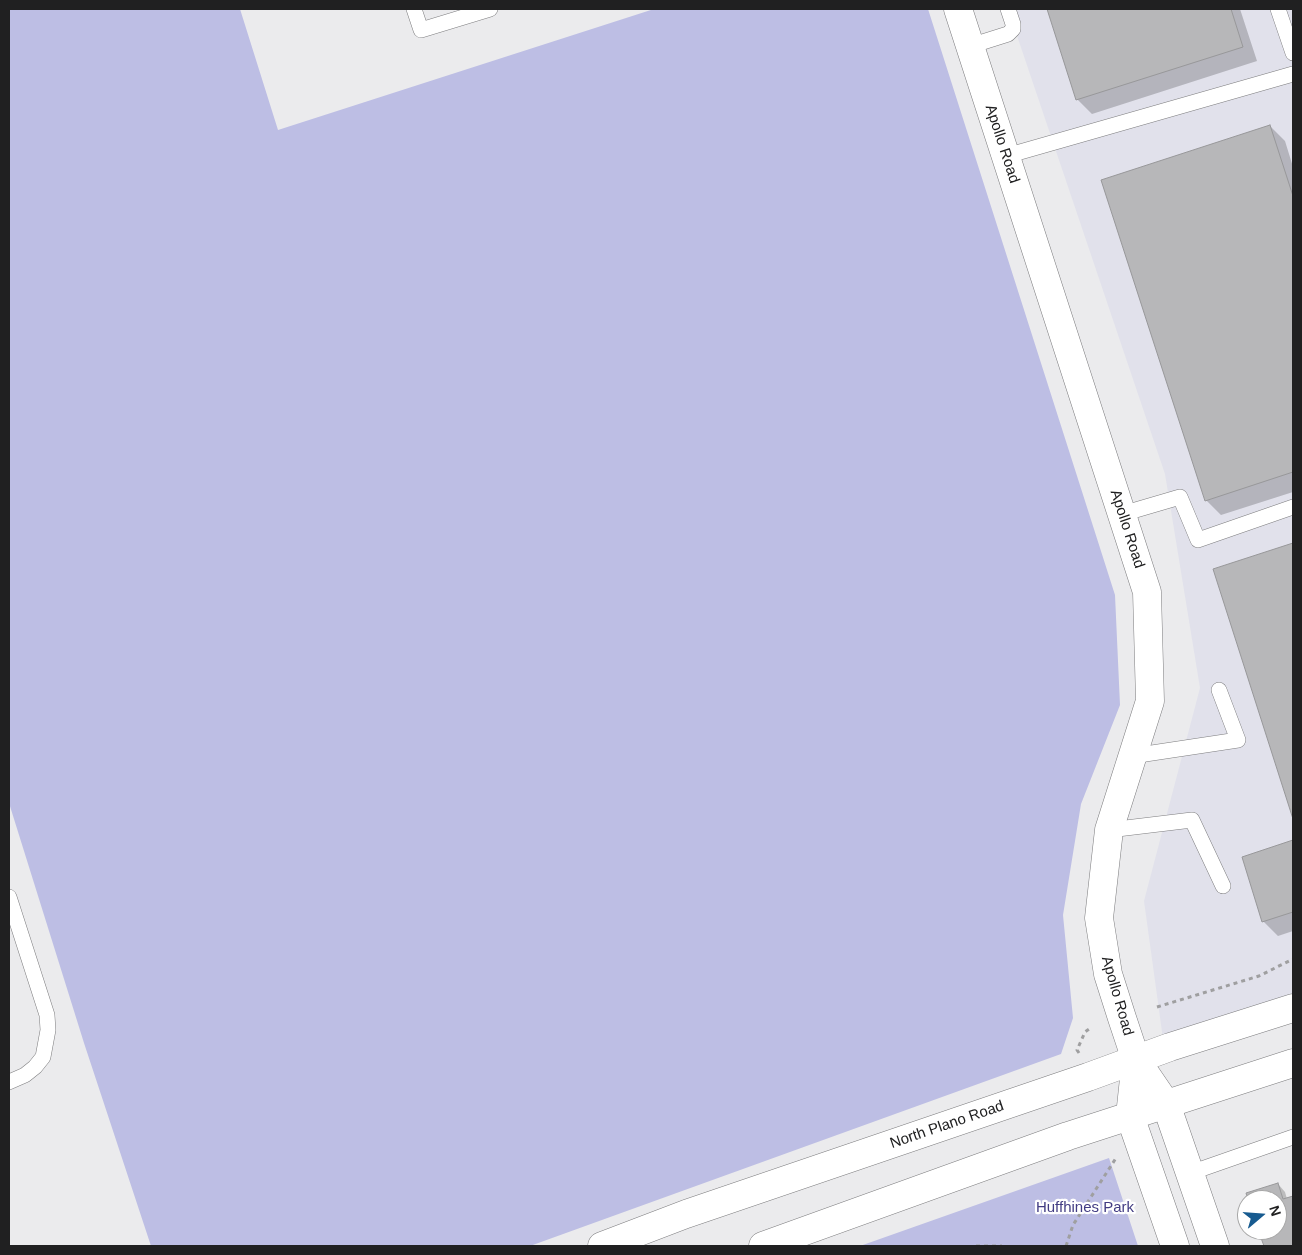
<!DOCTYPE html>
<style>
body{margin:0}
#map{position:relative;width:1302px;height:1255px;overflow:hidden;background:#ebebed;font-family:Arial,sans-serif}
canvas{display:block}
.frame{position:absolute;inset:0;border:10px solid #202021;pointer-events:none}
.north{position:absolute;left:1237px;top:1190px;width:50px;height:50px;box-sizing:border-box;background:#fff;border:1px solid #a6a6a6;border-radius:50%;rotate:72deg;font-size:14px;font-weight:700;line-height:20px;text-align:center;color:#202021}
.north::after{content:'';display:block;margin:auto;width:18px;height:22px;background:#175b90;clip-path:polygon(50% 0,100% 100%,50% 72%,0 100%)}
</style>
<div id="map">
<canvas width="1302" height="1255"></canvas>
<div class="frame"></div>
<div class="north">N</div>
</div>
<script>
const c = document.querySelector('canvas').getContext('2d');
c.lineJoin = 'round';
function fillPath(path, color) { c.fillStyle = color; c.fill(path, 'evenodd'); }
const poly = rows => new Path2D(rows.map(r => 'M' + r).join(''));
function trace(path, color, width, dash) { c.strokeStyle = color; c.lineWidth = width; c.lineCap = dash ? 'butt' : 'round'; c.setLineDash(dash || []); c.stroke(path); }
function write(font, color, halo, rows, align = 'center') {
  c.font = font + ' Arial,sans-serif'; c.lineWidth = 4.5; c.setLineDash([]); c.textBaseline = 'middle'; c.strokeStyle = halo; c.fillStyle = color; for (const [text, x, y, turn = 0] of rows) {
    c.save(); c.translate(x, y); c.rotate((+turn || 0) * Math.PI / 180); c.textAlign = isNaN(turn) ? turn : align; if (halo) c.strokeText(text, 0, 0); c.fillText(text, 0, 0); c.restore();
  }
}
const built = poly([
 [1008,9,1293,9,1293,995,1163,1039,1144,901,1200,688,1165,474]
]);
const green = poly([
 [9,9,240,9,278,130,654,9,928,9,1115,595,1120,705,1081,804,1063,915,1073,1018,1061,1054,530,1246,151,1246,84,1043,9,803],
 [1109,1158,1138,1246,860,1246]
]);
const shadow = poly([
 [1048,9,1240,9,1257,61,1092,114,1077,99],
 [1270,126,1285,141,1293,167,1293,492,1221,515,1206,500],
 [1293,545,1293,815,1215,570],
 [1293,842,1293,931,1278,936,1263,921,1243,858],
 [1278,1184,1285,1192,1287,1199,1293,1197,1293,1246,1265,1246,1259,1230,1277,1230,1277,1200,1250,1200]
]);
const building = poly([
 [1047,9,1231,9,1243,47,1076,100,1047,9],
 [1270,125,1293,196,1293,472,1205,501,1101,180,1270,125],
 [1293,543,1293,819,1213,569,1293,543],
 [1293,840,1293,912,1262,922,1242,857,1293,840],
 [1278,1183,1283,1199,1293,1196,1293,1246,1264,1246,1258,1230,1277,1230,1277,1200,1248,1200,1246,1193,1278,1183]
]);
const path = poly([
 [1157,1007,1259,976,1293,959],
 [1079,1053,1077,1050,1085,1032,1092,1027],
 [976,1246,1002,1246],
 [1066,1246,1073,1225,1116,1158]
]);
const service = poly([
 [414,9,421,30,490,9],
 [1278,9,1293,53],
 [970,46,1008,34,1013,29,1013,24,1008,9],
 [1006,156,1293,74],
 [1122,514,1180,497,1198,540,1293,507],
 [1132,756,1238,740,1219,690],
 [1109,830,1192,820,1223,886],
 [9,897,47,1015,48,1030,43,1057,35,1067,25,1075,9,1082],
 [1190,1173,1293,1137]
]);
const tertiary = poly([
 [958,9,1147,592,1150,701,1109,830,1099,918,1108,974,1122,1018,1136,1060,1166,1104,1215,1246],
 [1136,1060,1130,1116,1175,1246]
]);
const secondary = poly([
 [602,1246,686,1214,1088,1077,1170,1047,1293,1008],
 [763,1246,1068,1136,1293,1063]
]);
const streetNames = [
 ["Apollo Road",1002,144,72],
 ["Apollo Road",1127,529,72],
 ["Apollo Road",1117,996,74],
 ["North Plano Road",947,1125,-19]
];
const parkNames = [
 ["Huffhines Park",1085,1208]
];
fillPath(built, '#e1e1eb');
fillPath(green, '#bdbee4');
fillPath(shadow, '#0003');
fillPath(building, '#b7b7b9');
trace(building, '#98989a', 1);
trace(service, '#7d7d7f', 16);
trace(tertiary, '#7d7d7f', 29);
trace(secondary, '#7d7d7f', 29);
trace(path, '#9f9fa0', 3, [4, 4]);
trace(service, '#fff', 15);
trace(tertiary, '#fff', 28);
trace(secondary, '#fff', 28);
write('15px', '#202021', '#fff', streetNames);
write('15px', '#423c83', '#fff', parkNames);
</script>
